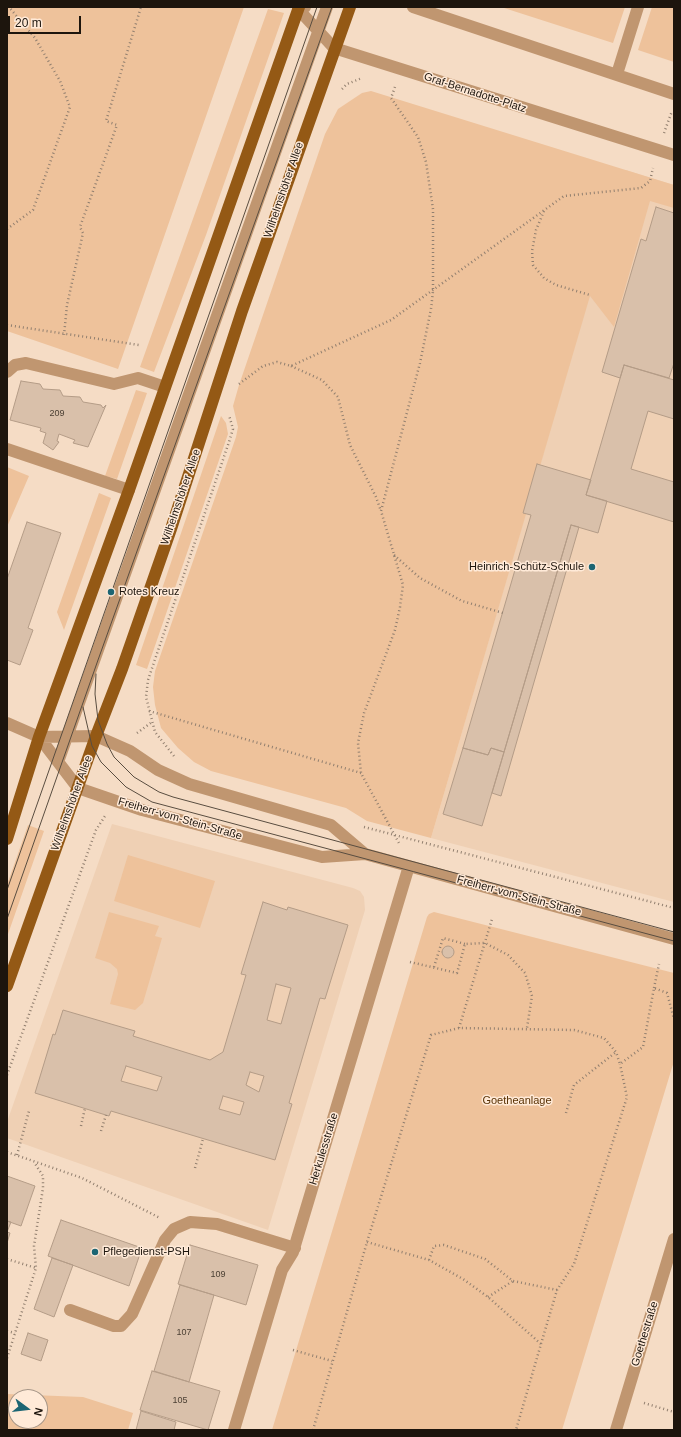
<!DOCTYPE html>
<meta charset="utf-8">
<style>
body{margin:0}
#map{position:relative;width:681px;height:1437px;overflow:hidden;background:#f5dcc5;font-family:Arial,sans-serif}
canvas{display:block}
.frame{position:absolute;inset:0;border:8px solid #1d150d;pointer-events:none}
.north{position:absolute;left:8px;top:1389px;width:40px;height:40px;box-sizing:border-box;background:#ffead8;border:1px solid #a59587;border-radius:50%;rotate:105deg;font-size:11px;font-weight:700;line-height:16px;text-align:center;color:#1d150d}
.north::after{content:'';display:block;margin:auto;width:14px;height:18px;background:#1c6573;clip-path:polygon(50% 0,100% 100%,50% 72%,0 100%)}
.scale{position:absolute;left:8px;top:16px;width:73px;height:18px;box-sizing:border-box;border:2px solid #1d150d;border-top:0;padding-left:5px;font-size:12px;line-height:14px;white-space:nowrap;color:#1d150d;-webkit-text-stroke:3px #ffead8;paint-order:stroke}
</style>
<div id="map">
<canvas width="681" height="1437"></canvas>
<div class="frame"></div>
<div class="north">N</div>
<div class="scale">20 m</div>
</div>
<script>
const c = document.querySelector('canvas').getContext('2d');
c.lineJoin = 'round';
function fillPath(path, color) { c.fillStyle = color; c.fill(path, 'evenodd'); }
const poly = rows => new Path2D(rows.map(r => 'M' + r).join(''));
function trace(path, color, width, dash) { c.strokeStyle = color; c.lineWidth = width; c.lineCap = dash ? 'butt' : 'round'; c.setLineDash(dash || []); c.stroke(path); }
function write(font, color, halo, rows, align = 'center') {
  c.font = font + ' Arial,sans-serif'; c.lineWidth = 3; c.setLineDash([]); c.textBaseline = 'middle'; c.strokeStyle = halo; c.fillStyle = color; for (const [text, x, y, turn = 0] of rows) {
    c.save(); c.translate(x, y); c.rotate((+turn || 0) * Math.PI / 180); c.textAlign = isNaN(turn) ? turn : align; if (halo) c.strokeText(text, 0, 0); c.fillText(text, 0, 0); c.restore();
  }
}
const built = poly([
 [626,170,674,185,674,902,431,838],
 [112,824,353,888,360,891,364,897,365,910,268,1230,7,1138,7,1122]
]);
const green = poly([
 [7,7,244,7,118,369,7,331],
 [501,7,625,7,613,43],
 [652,7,674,7,674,62,638,50],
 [268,9,284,13,206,235,154,372,140,367],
 [371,91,674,185,674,208,650,201,614,327,590,296,431,838,367,821,346,808,211,771,194,762,178,748,161,728,155,705,153,687,155,671,236,437,238,427,233,406,239,385,325,134,338,109,362,93],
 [136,390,147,393,117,479,105,476],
 [221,416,226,423,228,434,147,669,136,665],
 [7,467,29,476,7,527],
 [99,493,111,498,64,630,57,612],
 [28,825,44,831,7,937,7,885],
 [128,855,215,881,200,928,114,901],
 [109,912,159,926,155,936,162,938,143,1003,135,1010,110,1004,118,974,117,969,110,963,95,958],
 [434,912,674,973,674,1061,562,1430,272,1430,427,917,429,914],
 [7,1394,83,1397,133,1413,128,1430,7,1430],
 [16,1397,40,1397,40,1421,16,1421]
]);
const building = poly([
 [656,207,674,213,674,363,669,378,624,365,620,378,602,372,641,239,646,241,656,207],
 [624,365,674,380,674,419,648,411,631,469,674,482,674,522,586,495,624,365],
 [21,381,40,384,43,389,60,390,63,396,80,397,83,402,101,405,103,408,106,405,88,447,73,443,75,440,59,434,57,441,59,442,53,450,43,443,46,433,40,431,41,428,10,420,21,381],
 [537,464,591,480,586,495,607,501,598,533,571,525,504,752,491,748,488,755,463,748,531,515,523,513,537,464],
 [27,522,61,533,28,628,33,630,20,665,7,660,7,579,27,522],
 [571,525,579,527,501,796,492,793,571,525],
 [463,748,488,755,491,748,504,752,482,826,443,814,463,748],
 [263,902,287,910,288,907,348,925,325,999,320,998,289,1103,292,1104,275,1160,111,1111,109,1116,35,1093,53,1034,55,1035,63,1010,135,1031,133,1036,210,1060,223,1052,246,975,241,974,263,902],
 [276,984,291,988,281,1024,267,1020,276,984],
 [126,1066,162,1077,157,1091,121,1081,126,1066],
 [250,1072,264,1076,259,1092,246,1085,250,1072],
 [223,1096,244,1102,240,1115,219,1109,223,1096],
 '442 952a6 6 0 1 1 12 0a6 6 0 1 1-12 0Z',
 [7,1176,35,1186,21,1226,7,1221,7,1176],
 [61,1220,142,1248,129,1286,48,1256,61,1220],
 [7,1221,11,1222,7,1232,10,1233,7,1243,7,1221],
 [190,1245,258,1265,246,1305,178,1284,190,1245],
 [52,1258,73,1265,54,1317,34,1309,52,1258],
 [180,1285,214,1295,189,1382,154,1371,180,1285],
 [28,1333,48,1340,41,1361,21,1354,28,1333],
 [152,1371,220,1391,208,1430,140,1410,152,1371],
 [141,1411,176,1422,174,1430,136,1430,141,1411]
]);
const path = poly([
 [395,87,391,98,418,137,426,162,433,209,433,291,431,309,420,363,381,511,403,585,400,607,395,630,364,713,358,743,361,773,400,845],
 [342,89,347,84,362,78],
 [664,133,672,111],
 [544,211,536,230,532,251,533,265,544,278,556,285,590,295],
 [7,229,33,210,70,107,60,81,35,38,9,7],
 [7,325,139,345],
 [64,335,67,305,83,233,80,227,117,125,106,121,141,7],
 [291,366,322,380,338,397,350,445,376,497,381,511],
 [239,384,263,366,277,362,291,366,391,320,564,196,641,188,650,181,653,168],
 [394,555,420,578,462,601,503,613],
 [149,711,361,773],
 [137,733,152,722],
 [174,756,155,732,146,697,148,680,229,442,233,429,229,415],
 [364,827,674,908],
 [410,962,457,973,465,944,485,943,508,955,525,973,532,996,527,1028],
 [434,967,443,938,465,944],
 [654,988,659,964],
 [459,1028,492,919],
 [7,1075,96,830,105,816],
 [566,1113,574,1085,616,1052],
 [81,1126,85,1108],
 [101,1131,106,1115],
 [7,1152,82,1178,160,1218],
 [17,1155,29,1111],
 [195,1168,203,1139],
 [367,1242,429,1260,463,1279,488,1297,541,1344,516,1430],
 [7,1259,36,1268],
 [429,1260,434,1246,444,1245,485,1259,513,1281,557,1290],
 [488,1297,513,1281],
 [7,1331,15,1333],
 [541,1344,557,1290,574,1264,627,1097,620,1064],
 [293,1350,332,1361],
 [7,1358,36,1268,34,1246,43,1188,43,1176,34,1162],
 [644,1403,674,1412],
 [313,1430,367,1242,431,1035,459,1028,574,1030,604,1038,616,1052,620,1064,643,1047,654,988,667,993,674,1019]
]);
const minor = poly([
 [305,7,298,9,334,48,674,155],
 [413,7,674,94],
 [617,74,638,7],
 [7,372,15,365,26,363,114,384,138,378,165,387],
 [7,449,129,490],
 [7,723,39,737,96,736,130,751,158,770,189,784,331,825,365,854],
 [39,737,78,788,142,810,322,857,365,854,674,939],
 [58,762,327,7],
 [70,1310,114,1326,121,1326,132,1314,165,1240,174,1229,190,1222,217,1224,295,1248],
 [234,1430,282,1270,293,1252,409,866],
 [616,1430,674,1239]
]);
const major = poly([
 [7,839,39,737,129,490,299,7],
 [7,986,96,736,122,669,171,529,242,311,350,7]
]);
const tram = poly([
 [96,674,95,694,98,720,107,744,114,757,134,777,159,792,173,797,674,932],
 [83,707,92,746,101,762,126,787,152,802,674,941],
 [7,890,317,7],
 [7,919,98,660,332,7]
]);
const markers = [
 [592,567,4,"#1c6573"],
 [111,592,4,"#1c6573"],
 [95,1252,4,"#1c6573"]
];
const numberNames = [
 ["209",57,414],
 ["109",218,1275],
 ["107",184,1333],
 ["105",180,1401]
];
const streetNames = [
 ["Graf-Bernadotte-Platz",475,93,18],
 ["Wilhelmshöher Allee",284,190,-71],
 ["Wilhelmshöher Allee",181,497,-71],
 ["Wilhelmshöher Allee",72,803,-70],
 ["Freiherr-vom-Stein-Straße",180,819,16],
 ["Freiherr-vom-Stein-Straße",519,896,15],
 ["Herkulesstraße",324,1149,-73],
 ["Goethestraße",645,1334,-73]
];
const poiNames = [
 ["Heinrich-Schütz-Schule",584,567,"right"],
 ["Rotes Kreuz",119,592],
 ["Pflegedienst-PSH",103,1252]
];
const parkNames = [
 ["Goetheanlage",517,1101]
];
fillPath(built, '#efd0b4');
fillPath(green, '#eec29b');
fillPath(building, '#d9c0aa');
trace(building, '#b49c87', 1);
trace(path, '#917f6f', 2.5, [1, 3]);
trace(minor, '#c09670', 12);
trace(major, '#945915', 12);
trace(tram, '#594d40', 1);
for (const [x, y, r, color] of markers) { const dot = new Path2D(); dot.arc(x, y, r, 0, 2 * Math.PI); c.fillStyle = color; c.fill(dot); trace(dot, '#ffead8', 1.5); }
write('9px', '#4c4034', null, numberNames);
write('11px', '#1d150d', '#ffead8', streetNames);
write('11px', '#1d150d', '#ffead8', poiNames, 'left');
write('11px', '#5a3305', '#ffead8', parkNames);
</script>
